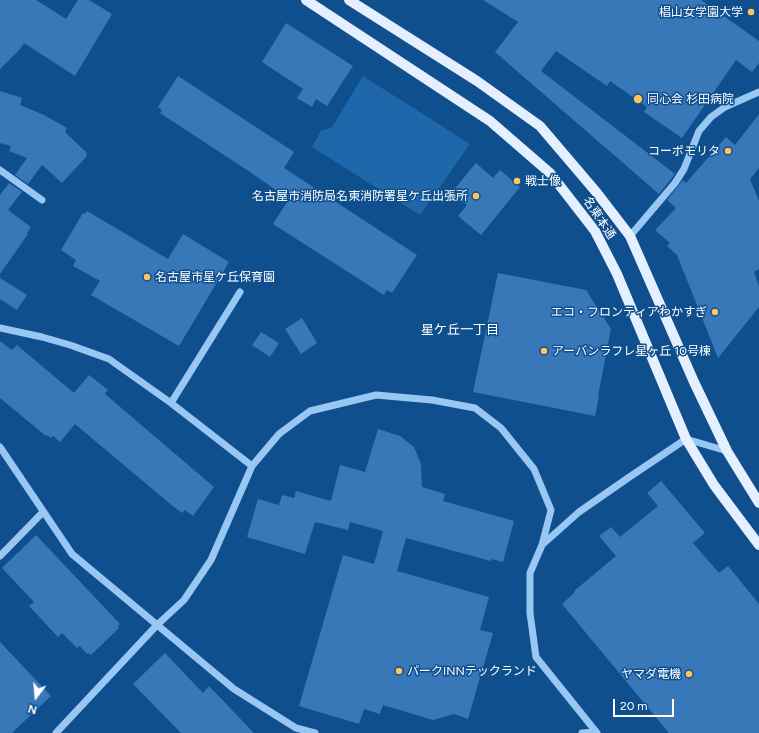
<!DOCTYPE html>
<meta charset="utf-8">
<style>
body{margin:0}
#map{position:relative;width:759px;height:733px;overflow:hidden;background:#104f8e;font-family:Figtree,sans-serif}
canvas{display:block}
.north{position:absolute;left:16px;top:677px;width:40px;height:40px;-webkit-text-stroke:3px #104f8e;paint-order:stroke;rotate:196deg;font-size:11px;font-weight:700;line-height:16px;text-align:center;color:#fff}
.north::after{content:'';display:block;margin:auto;width:14px;height:18px;background:#fff;clip-path:polygon(50% 0,100% 100%,50% 72%,0 100%)}
.scale{position:absolute;left:613px;top:699px;width:61px;height:18px;box-sizing:border-box;border:2px solid #fff;border-top:0;padding-left:5px;font-size:12px;line-height:14px;white-space:nowrap;color:#fff;-webkit-text-stroke:3px #104f8e;paint-order:stroke}
</style>
<div id="map">
<canvas width="759" height="733"></canvas>
<div class="north">N</div>
<div class="scale">20 m</div>
</div>
<script>
const c = document.querySelector('canvas').getContext('2d');
c.lineJoin = 'round';
function fillPath(path, color) { c.fillStyle = color; c.fill(path, 'evenodd'); }
const poly = rows => new Path2D(rows.map(r => 'M' + r).join(''));
function trace(path, color, width, dash) { c.strokeStyle = color; c.lineWidth = width; c.lineCap = dash ? 'butt' : 'round'; c.setLineDash(dash || []); c.stroke(path); }
function write(font, color, halo, rows, align = 'center') {
  c.font = font + ' Figtree,"Noto Sans JP",sans-serif'; c.lineWidth = 3; c.setLineDash([]); c.textBaseline = 'middle'; c.strokeStyle = halo; c.fillStyle = color; for (const [text, x, y, turn = 0] of rows) {
    c.save(); c.translate(x, y); c.rotate((+turn || 0) * Math.PI / 180); c.textAlign = isNaN(turn) ? turn : align; if (halo) c.strokeText(text, 0, 0); c.fillText(text, 0, 0); c.restore();
  }
}
const green = poly([
 [363,76,470,144,420,215,312,147,321,131,332,127]
]);
const building = poly([
 [0,0,36,0,66,19,78,0,89,0,112,14,75,76,24,43,20,49,0,69],
 [483,0,701,0,759,41,759,63,752,72,736,60,682,138,644,112,647,107,610,81,607,86,556,51,541,71,675,174,659,194,495,52,518,22],
 [286,23,353,66,327,106,316,99,312,107,297,98,303,89,262,62],
 [178,76,294,152,284,168,417,255,392,293,387,290,384,295,273,224,289,199,250,172,160,113,162,110,158,107],
 [0,91,22,98,20,105,44,115,67,128,65,132,87,153,86,155,87,156,62,183,42,165,28,184,15,175,27,158,9,151,11,146,0,143],
 [759,114,759,168,750,179,759,201,759,269,754,272,759,286,759,307,718,358,677,255,667,246,670,243,655,230,676,208,667,200,683,180,686,183,726,137,735,145],
 [476,163,493,178,500,170,520,187,481,235,458,216,467,205,452,192],
 [9,183,22,192,8,210,31,227,27,233,28,234,0,274,0,195],
 [87,211,168,259,183,234,229,262,179,346,91,295,100,281,73,266,76,260,61,250,83,213,85,214],
 [498,273,586,290,611,329,598,396,599,397,595,416,473,392],
 [0,278,27,295,17,310,0,299],
 [302,318,317,343,301,354,285,329],
 [261,332,279,343,270,357,252,345],
 [0,341,12,350,17,345,74,393,89,375,108,390,105,394,214,487,193,516,185,510,182,513,169,503,75,424,60,442,53,436,51,438,47,435,46,436,0,398],
 [378,429,400,436,414,447,421,464,422,487,445,494,443,501,514,521,503,562,492,559,491,561,406,538,397,571,489,597,480,630,493,633,468,719,454,714,433,720,383,705,380,714,364,709,359,724,299,706,343,555,374,564,383,531,350,522,348,530,315,522,305,554,247,537,258,499,279,505,282,495,294,498,296,491,331,501,340,465,365,472],
 [661,481,705,533,693,543,719,573,728,566,759,604,759,733,669,733,562,604,575,592,574,591,616,556,599,536,611,527,620,537,658,506,647,493],
 [36,535,120,624,118,626,119,628,91,655,88,653,87,654,80,646,77,648,62,633,58,637,29,606,34,602,2,568],
 [0,642,51,696,12,733,0,733],
 [165,653,203,693,209,686,254,733,181,733,133,684]
]);
const minor = poly([
 [0,170,42,200],
 [630,236,675,183,684,169,699,131,711,117,725,107,759,92],
 [0,328,42,337,70,345,109,359,171,403,252,466,279,434,310,411,376,395,432,400,475,408,501,428,534,469,551,510,542,545],
 [171,403,240,292],
 [0,447,72,554,234,689,296,728,315,733],
 [0,556,43,512],
 [56,733,157,625,184,600,211,560,252,466],
 [582,733,595,732],
 [597,733,536,657,530,613,530,573,542,545,579,512,628,478,686,439,727,451]
]);
const major = poly([
 [306,0,490,121,550,173,595,231,617,274,686,439,714,485,759,545],
 [349,0,477,81,540,126,597,193,630,236,694,382,727,451,759,503]
]);
const markers = [
 [751,12,4,"#ffc55a"],
 [638,99,5,"#ffc55a"],
 [728,151,4,"#ffc55a"],
 [517,181,4,"#ffc55a"],
 [476,196,4,"#ffc55a"],
 [147,277,4,"#ffc55a"],
 [715,312,4,"#ffc55a"],
 [544,351,4,"#ffc55a"],
 [399,671,4,"#ffc55a"],
 [689,674,4,"#ffc55a"]
];
const poiNames = [
 ["椙山女学園大学",743,12],
 ["同心会 杉田病院",647,99,"left"],
 ["コーポモリタ",720,151],
 ["戦士像",525,181,"left"],
 ["名古屋市消防局名東消防署星ケ丘出張所",468,196],
 ["名古屋市星ケ丘保育園",155,277,"left"],
 ["エコ・フロンティアわかすぎ",707,312],
 ["アーバンラフレ星ヶ丘 10号棟",552,351,"left"],
 ["パークINNテックランド",407,671,"left"],
 ["ヤマダ電機",681,674]
];
const streetNames = [
 ["名東本通",599,218,56]
];
const neighbourhoodNames = [
 ["星ケ丘一丁目",460,330]
];
fillPath(green, '#1e67ab');
fillPath(building, '#3878b8');
trace(minor, '#98c7f3', 7);
trace(major, '#e4f0ff', 10);
for (const [x, y, r, color] of markers) { const dot = new Path2D(); dot.arc(x, y, r, 0, 2 * Math.PI); c.fillStyle = color; c.fill(dot); trace(dot, '#104f8e', 1.5); }
write('12px', '#fff', '#104f8e', poiNames, 'right');
write('12px', '#fff', '#104f8e', streetNames);
write('13px', '#fff', '#104f8e', neighbourhoodNames);
</script>
